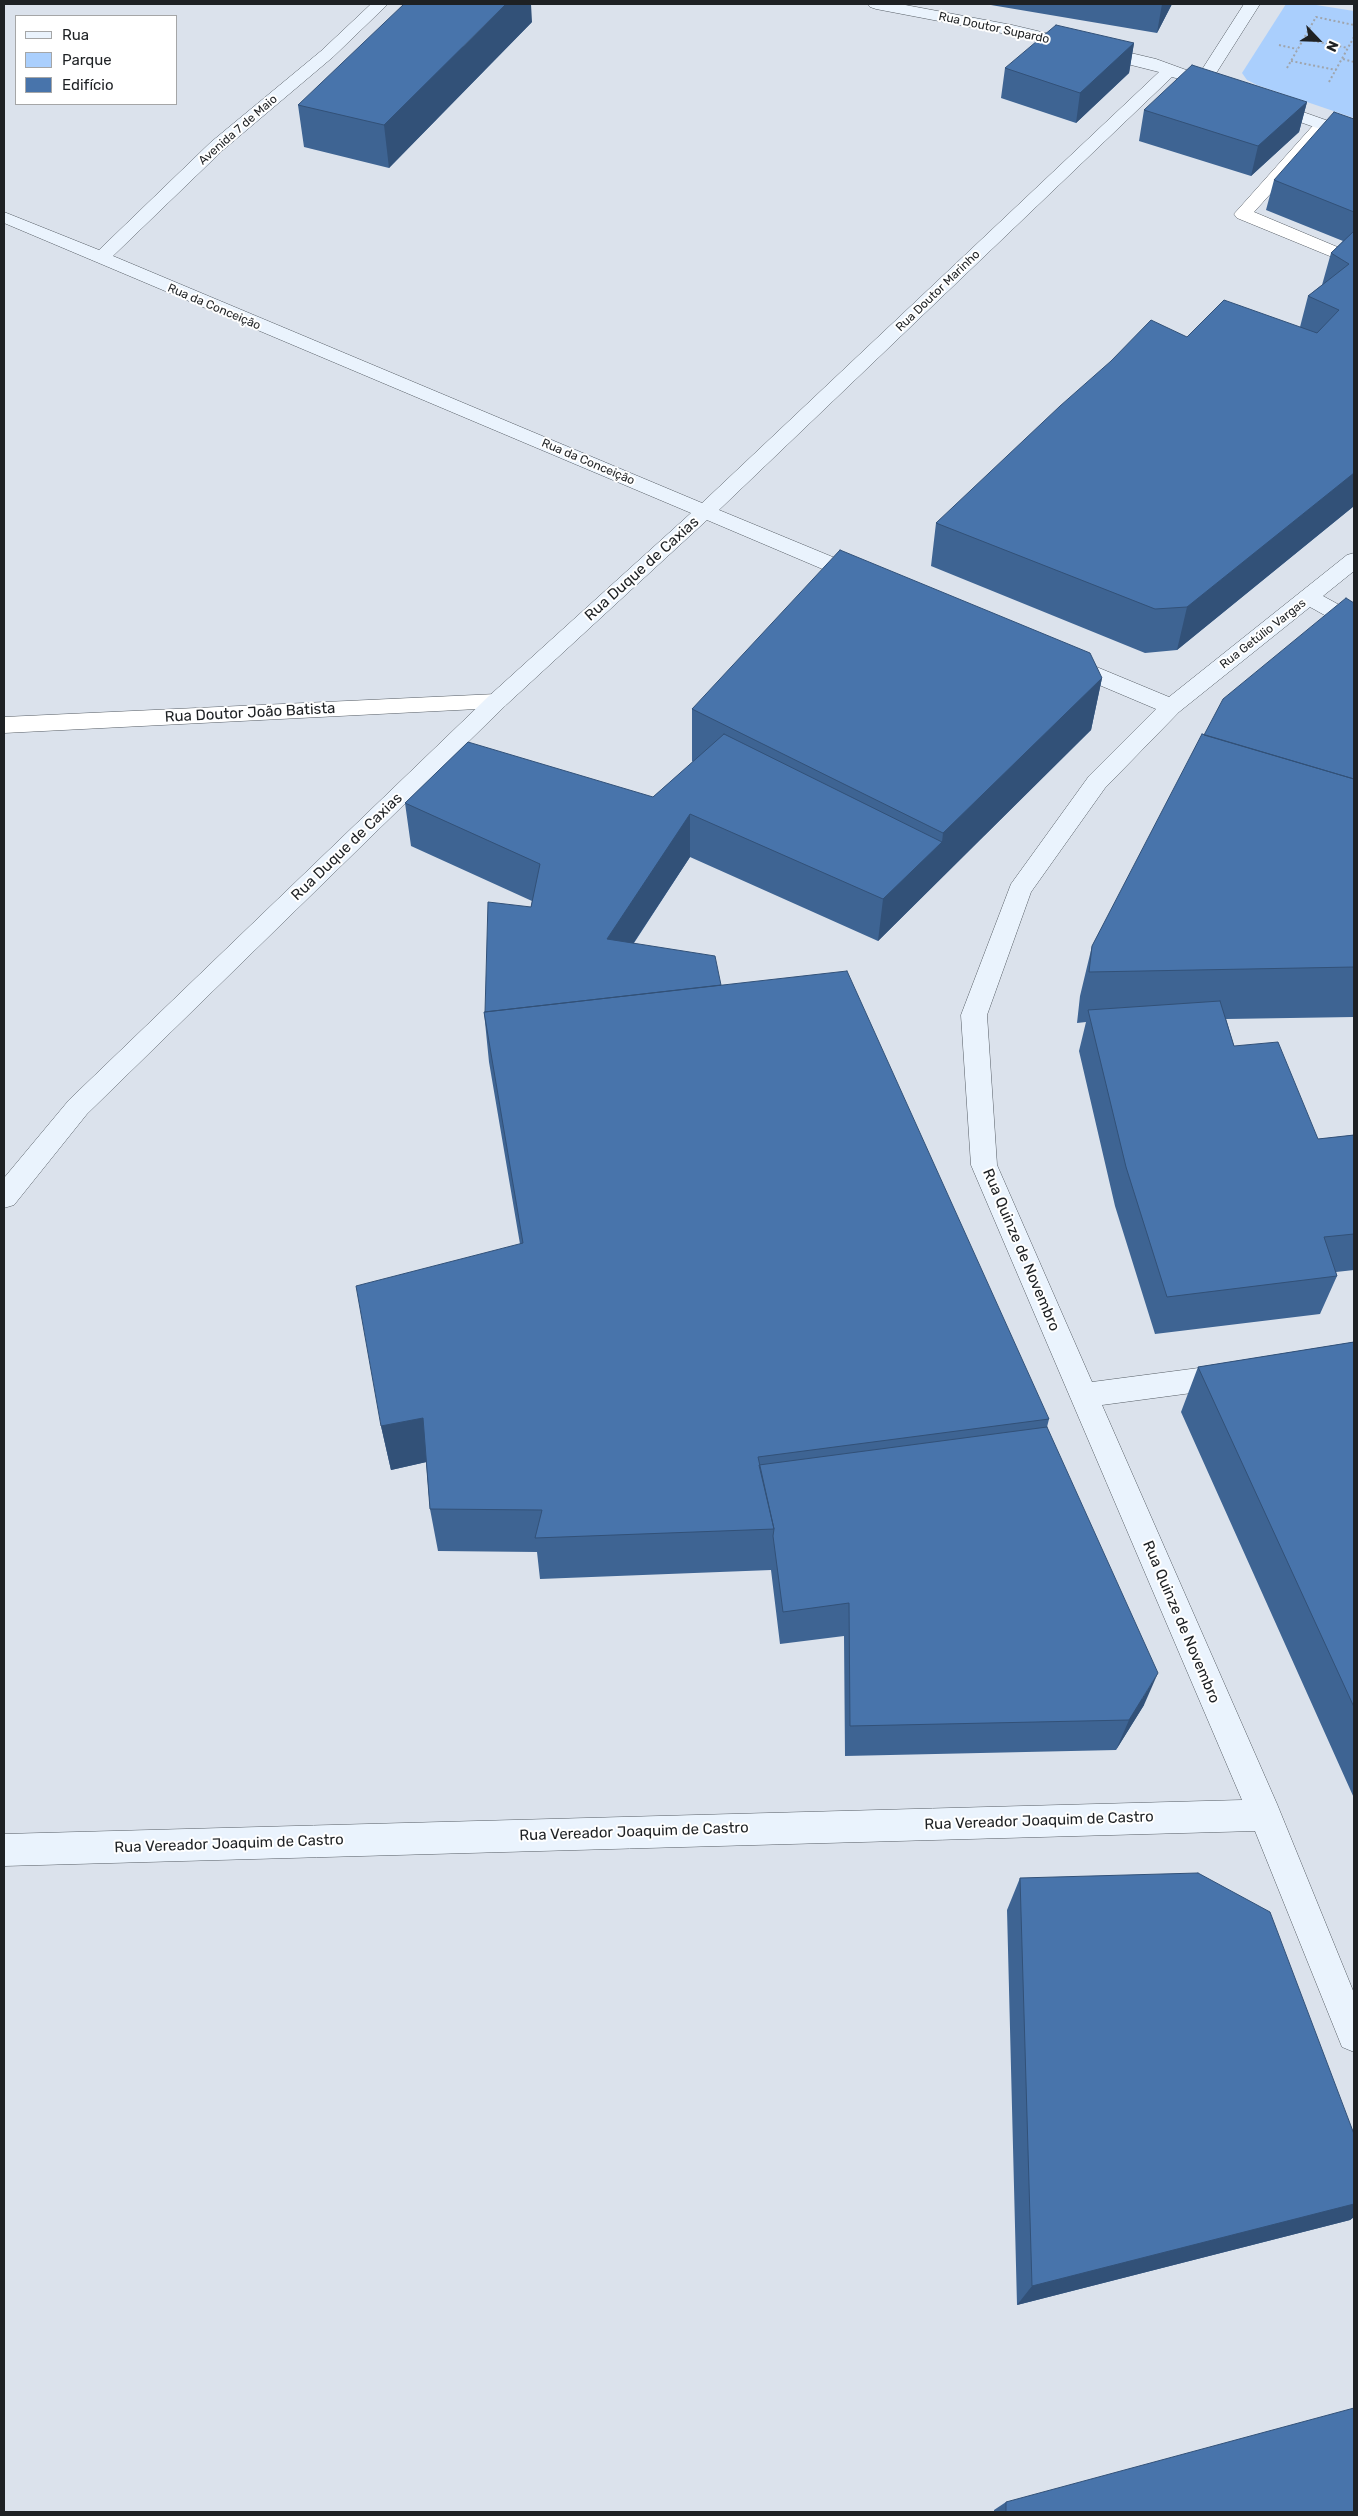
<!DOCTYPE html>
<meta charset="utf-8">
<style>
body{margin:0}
#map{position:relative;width:1358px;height:2516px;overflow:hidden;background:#dbe2ec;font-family:Rubik,sans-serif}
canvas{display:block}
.frame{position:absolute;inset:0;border:5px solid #1e2124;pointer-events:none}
.legend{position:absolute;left:15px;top:15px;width:162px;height:90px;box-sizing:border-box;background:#fff;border:1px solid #a5a6a7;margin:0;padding:6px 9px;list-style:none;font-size:15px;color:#1e2124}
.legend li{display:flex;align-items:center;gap:10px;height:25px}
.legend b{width:25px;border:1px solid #a5a6a7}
.north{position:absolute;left:1293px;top:15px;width:50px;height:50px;-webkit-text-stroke:4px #fff;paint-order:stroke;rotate:114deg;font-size:14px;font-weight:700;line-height:20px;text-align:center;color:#1e2124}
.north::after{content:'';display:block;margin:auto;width:18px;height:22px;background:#1e2124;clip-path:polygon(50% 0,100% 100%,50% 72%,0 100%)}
</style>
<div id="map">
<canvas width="1358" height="2516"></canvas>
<div class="frame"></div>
<ul class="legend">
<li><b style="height:6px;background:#eaf3fd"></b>Rua</li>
<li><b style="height:14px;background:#aacffd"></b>Parque</li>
<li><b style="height:14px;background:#4874ab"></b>Edifício</li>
</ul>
<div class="north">N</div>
</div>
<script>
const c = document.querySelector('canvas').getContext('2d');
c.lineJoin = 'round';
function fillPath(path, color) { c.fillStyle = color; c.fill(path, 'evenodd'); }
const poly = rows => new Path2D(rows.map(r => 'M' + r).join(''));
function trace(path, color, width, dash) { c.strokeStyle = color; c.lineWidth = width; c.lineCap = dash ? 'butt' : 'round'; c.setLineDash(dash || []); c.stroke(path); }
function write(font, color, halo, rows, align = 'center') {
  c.font = font + ' Rubik,sans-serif'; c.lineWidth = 4; c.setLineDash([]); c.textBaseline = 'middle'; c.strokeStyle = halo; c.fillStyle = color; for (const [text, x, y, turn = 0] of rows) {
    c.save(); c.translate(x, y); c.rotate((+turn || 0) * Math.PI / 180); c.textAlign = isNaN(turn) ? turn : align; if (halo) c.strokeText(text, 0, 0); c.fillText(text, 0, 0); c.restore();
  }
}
const green = poly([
 [1286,4,1310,4,1354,11,1354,118,1257,85,1247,80,1242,73]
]);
const path = poly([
 [1304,39,1348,48],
 [1279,45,1297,49],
 [1343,59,1354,62],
 [1291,61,1336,70],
 [1287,68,1316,17,1354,25],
 [1329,82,1354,37]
]);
const street = poly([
 [1323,120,1329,121,1332,125,1329,129,1254,212,1354,254,1354,266,1237,218,1234,214,1317,121,1323,120],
 [497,694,505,696,508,701,505,706,497,708,4,733,4,717,497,694]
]);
const secondary = poly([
 [371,4,388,4,333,57,223,150,113,256,702,503,1159,72,1012,35,876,9,870,7,868,4,900,4,1012,25,1156,59,1189,71,1191,75,1189,79,1183,80,1172,77,719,510,869,572,872,577,869,582,861,584,853,582,707,520,505,706,87,1114,14,1205,4,1208,4,1178,69,1100,489,696,691,513,4,223,4,212,99,250,211,142,321,51,371,4],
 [1244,4,1260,4,1208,86,1196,86,1194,82,1244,4],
 [1269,100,1354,130,1354,141,1263,109,1261,105,1263,101,1269,100],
 [1354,553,1354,571,1323,596,1354,613,1354,629,1346,627,1310,607,1179,712,1105,788,1031,892,987,1015,997,1165,1092,1382,1229,1364,1239,1367,1243,1376,1239,1385,1229,1388,1102,1405,1277,1804,1354,1993,1354,2052,1342,2047,1255,1831,4,1866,4,1834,1242,1800,971,1165,961,1015,1011,884,1089,776,1156,709,1059,668,1056,663,1059,658,1067,656,1075,658,1169,697,1347,555,1354,553]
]);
const wall = poly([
 [985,4,1172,4,1157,33],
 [532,22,389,168,304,147,298,105],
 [1134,43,1129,73,1076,123,1001,98,1005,68],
 [1307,102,1299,132,1251,176,1139,141,1144,110],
 [1354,119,1354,506,1177,650,1145,653,931,566,936,523,1187,337,1300,327,1308,296,1322,285,1331,253,1343,241,1266,210,1274,180],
 [1354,603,1354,1017,1226,1019,1234,1046,1318,1139,1354,1135,1354,1270,1336,1272,1337,1276,1320,1314,1155,1334,1115,1206,1079,1051,1086,1022,1077,1023,1080,996,1092,946,1204,735],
 [1102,678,1091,730,878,941,690,857,634,943,721,985,1049,1419,1047,1427,1144,1705,1116,1750,845,1756,844,1636,780,1644,771,1570,540,1579,537,1552,438,1551,430,1509,426,1462,391,1470,381,1426,520,1244,489,1062,484,1012,485,1012,531,907,532,901,411,846,405,803,653,797,693,762,692,761,692,709],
 [1354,1342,1354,1798,1181,1412,1198,1367],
 [1020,1878,1354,2134,1354,2217,1350,2220,1017,2305,1007,1910],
 [1006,2502,1354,2512,994,2512,994,2510]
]);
const shadedWall = poly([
 [506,4,531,4,532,22,389,168,384,125],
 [1162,4,1172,4,1157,33],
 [1134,43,1129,73,1076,123,1080,93],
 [1307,102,1299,132,1251,176,1258,146],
 [1354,473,1354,506,1177,650,1187,607],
 [1102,678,1091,730,878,941,883,899,942,842,943,833],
 [690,814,690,857,609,980,607,939],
 [423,1418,431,1461,391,1470,381,1426],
 [1158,1673,1144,1705,1116,1750,1129,1720],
 [1354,2204,1354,2217,1350,2220,1017,2305,1032,2286]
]);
const building = poly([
 [404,4,506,4,384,125,298,105,404,4],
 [1056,25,1134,43,1080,93,1005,68,1056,25],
 [1192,65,1307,102,1258,146,1144,110,1192,65],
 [1334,112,1354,119,1354,212,1274,180,1334,112],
 [1354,231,1354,473,1187,607,1155,609,936,523,1060,406,1111,361,1151,320,1187,337,1224,300,1317,333,1339,310,1308,296,1349,264,1331,253,1354,231],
 [840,550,1090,653,1102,678,943,833,692,709,840,550],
 [1346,598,1354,603,1354,779,1204,735,1223,699,1346,598],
 [724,734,942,842,883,899,690,814,607,939,715,956,721,985,485,1012,488,902,531,907,540,864,405,803,468,742,653,797,724,734],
 [1202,734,1354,779,1354,967,1089,972,1092,946,1202,734],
 [847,971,1049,1419,758,1457,774,1529,535,1538,542,1510,430,1509,423,1418,381,1426,356,1286,523,1243,484,1012,847,971],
 [1220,1001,1234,1046,1278,1042,1318,1139,1354,1135,1354,1234,1324,1237,1337,1276,1167,1297,1126,1167,1088,1010,1220,1001],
 [1354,1342,1354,1707,1198,1367,1354,1342],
 [1047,1427,1158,1673,1129,1720,850,1726,849,1603,783,1612,773,1536,774,1529,759,1465,1047,1427],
 [1198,1873,1270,1912,1354,2134,1354,2204,1032,2286,1020,1878,1198,1873],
 [1354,2408,1354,2512,1006,2512,1006,2502,1354,2408]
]);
const farStreetnames = [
 ["Rua Doutor Supardo",994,28,12],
 ["Avenida 7 de Maio",238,130,-41],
 ["Rua Doutor Marinho",938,291,-44],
 ["Rua da Conceição",214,307,23],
 ["Rua da Conceição",588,462,23],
 ["Rua Getúlio Vargas",1263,634,-38]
];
const streetNames = [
 ["Rua Duque de Caxias",642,569,-42],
 ["Rua Doutor João Batista",250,713,-3],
 ["Rua Duque de Caxias",347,847,-44],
 ["Rua Quinze de Novembro",1021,1250,67],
 ["Rua Quinze de Novembro",1181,1622,67],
 ["Rua Vereador Joaquim de Castro",1039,1821,-2],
 ["Rua Vereador Joaquim de Castro",634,1832,-2],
 ["Rua Vereador Joaquim de Castro",229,1844,-2]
];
fillPath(green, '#aacffd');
trace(street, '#565d65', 1);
trace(secondary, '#565d65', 1);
trace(path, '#9fa5ad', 2, [2, 2.5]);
fillPath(street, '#fff');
fillPath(secondary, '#eaf3fd');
fillPath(wall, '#3e6493');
fillPath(shadedWall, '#325178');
fillPath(building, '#4874ab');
trace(building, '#325178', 1);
write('12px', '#1e2124', '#fff', farStreetnames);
write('15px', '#1e2124', '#fff', streetNames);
</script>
